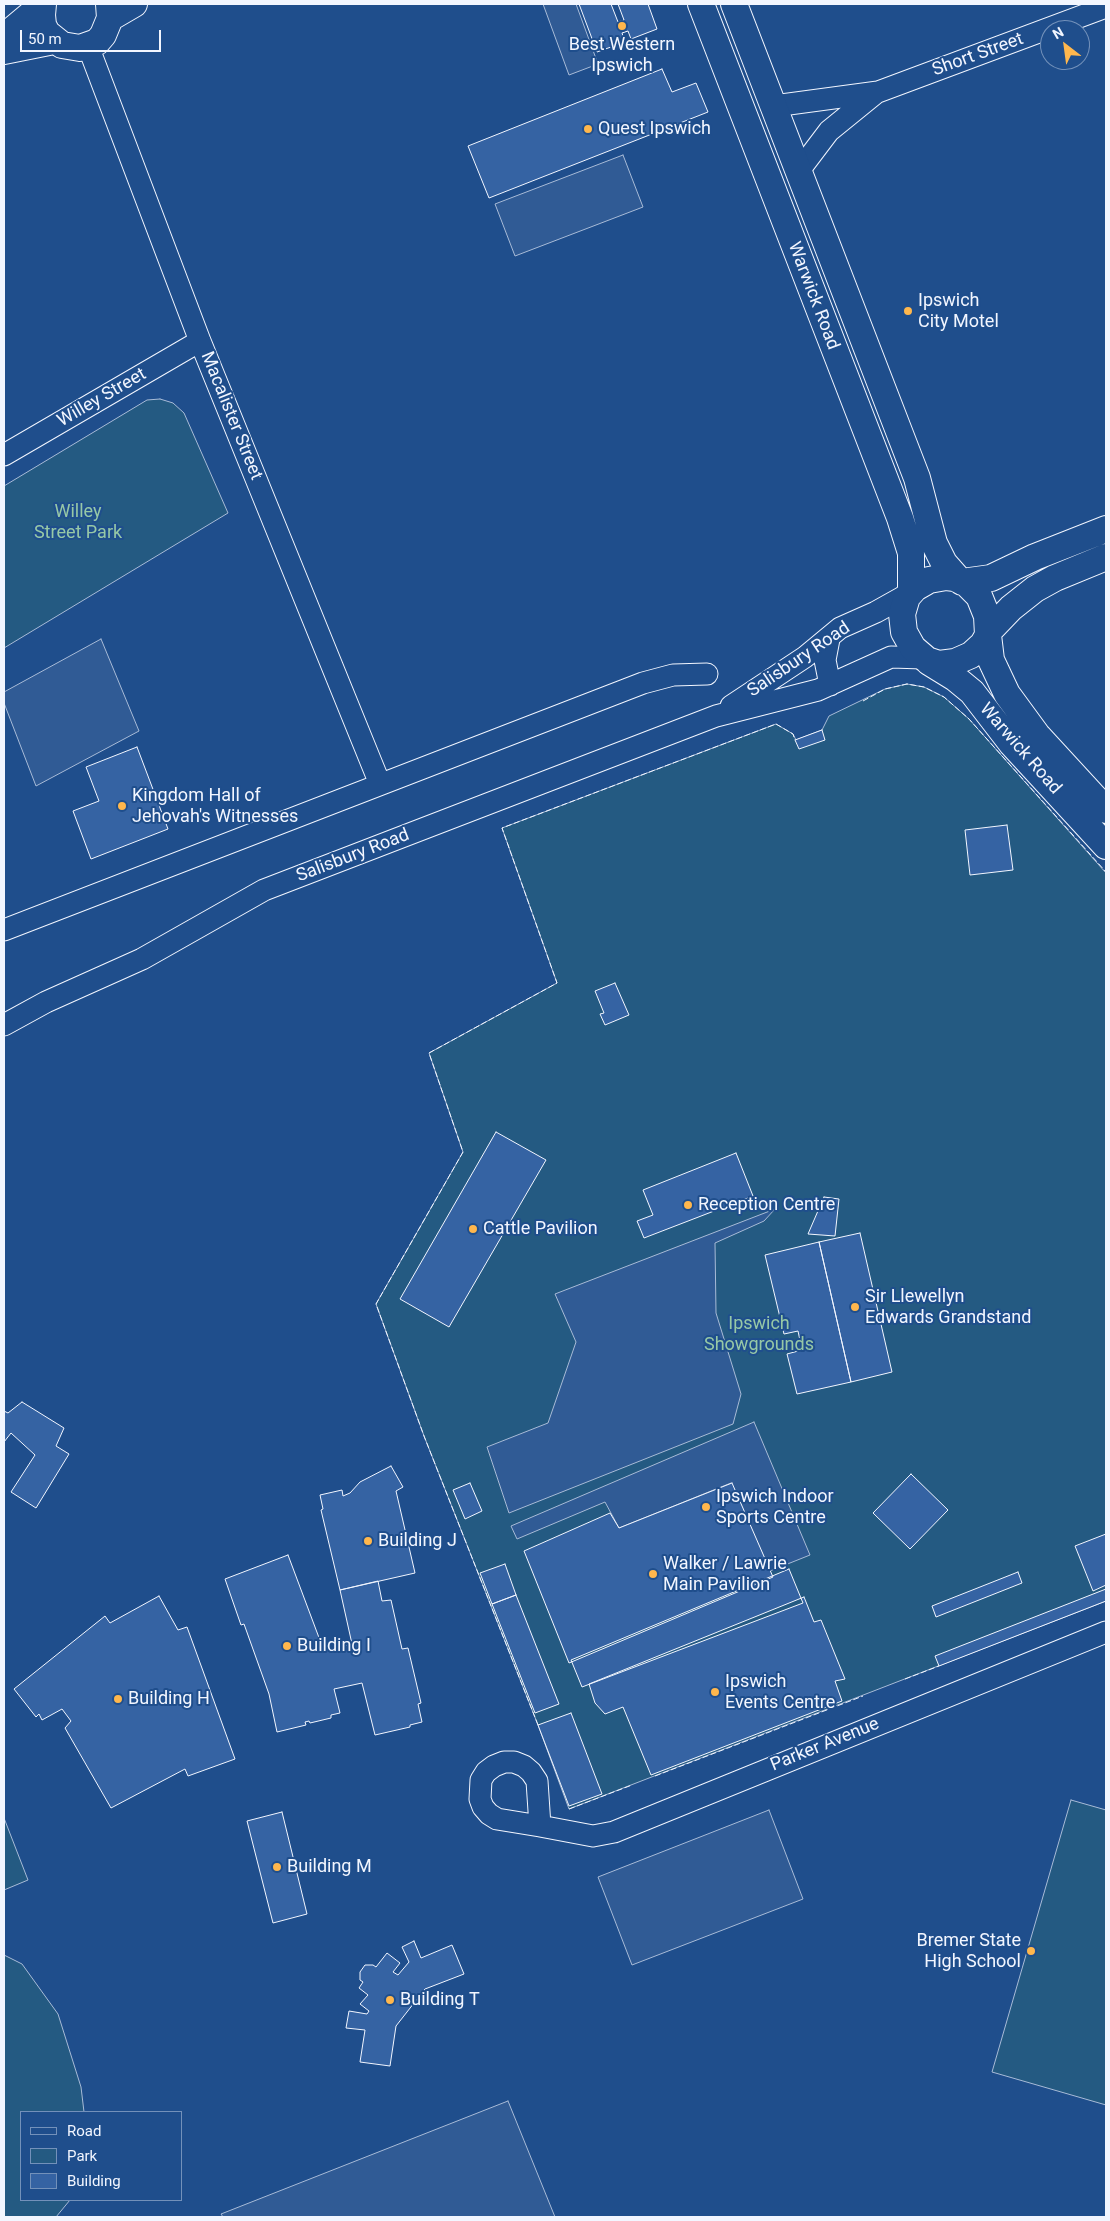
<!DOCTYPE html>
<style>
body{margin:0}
#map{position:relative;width:1110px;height:2221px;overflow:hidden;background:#1f4e8c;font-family:Roboto,sans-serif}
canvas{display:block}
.frame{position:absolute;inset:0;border:5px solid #f2f6ff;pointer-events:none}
.legend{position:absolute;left:20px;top:2111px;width:162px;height:90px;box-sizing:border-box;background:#1f4e8c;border:1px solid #7391ba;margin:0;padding:6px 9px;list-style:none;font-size:15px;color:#f2f6ff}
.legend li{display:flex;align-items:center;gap:10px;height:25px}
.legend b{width:25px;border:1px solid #7391ba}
.north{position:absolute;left:1040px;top:20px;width:50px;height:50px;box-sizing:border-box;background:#1f4e8c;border:1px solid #7391ba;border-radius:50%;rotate:330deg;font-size:14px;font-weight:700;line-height:20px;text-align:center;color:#f2f6ff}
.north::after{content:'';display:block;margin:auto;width:18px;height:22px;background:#ffb74d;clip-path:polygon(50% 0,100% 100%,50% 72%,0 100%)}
.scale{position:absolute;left:20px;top:30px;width:141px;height:22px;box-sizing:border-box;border:2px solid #f2f6ff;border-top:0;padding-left:6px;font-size:15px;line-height:18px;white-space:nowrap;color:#f2f6ff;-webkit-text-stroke:4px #1f4e8c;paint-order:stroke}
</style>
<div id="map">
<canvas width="1110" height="2221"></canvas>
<div class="frame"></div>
<ul class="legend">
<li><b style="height:6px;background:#1f4e8c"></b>Road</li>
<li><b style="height:14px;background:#245a82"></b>Park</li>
<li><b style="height:14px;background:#3563a3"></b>Building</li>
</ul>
<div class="north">N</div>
<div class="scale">50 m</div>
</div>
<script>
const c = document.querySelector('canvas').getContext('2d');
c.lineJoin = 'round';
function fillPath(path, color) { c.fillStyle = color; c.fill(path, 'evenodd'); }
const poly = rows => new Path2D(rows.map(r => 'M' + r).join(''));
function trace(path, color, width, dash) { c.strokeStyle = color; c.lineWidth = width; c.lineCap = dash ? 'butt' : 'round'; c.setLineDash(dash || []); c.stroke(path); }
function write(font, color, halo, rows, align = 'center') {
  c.font = font + ' Roboto,sans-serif'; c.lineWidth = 4; c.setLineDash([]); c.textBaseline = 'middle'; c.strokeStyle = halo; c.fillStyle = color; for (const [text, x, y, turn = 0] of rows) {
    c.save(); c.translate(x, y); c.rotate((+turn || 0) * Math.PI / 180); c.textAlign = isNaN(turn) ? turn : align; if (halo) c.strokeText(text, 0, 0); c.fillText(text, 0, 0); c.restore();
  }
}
const green = poly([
 [160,399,173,403,184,413,228,513,4,648,4,486,147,400,160,399],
 [907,684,924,687,944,697,969,719,1106,873,1106,1601,569,1809,538,1725,424,1436,376,1304,463,1152,429,1053,557,983,502,828,776,724,793,734,796,740,822,730,829,716,885,689,907,684],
 [1071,1800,1106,1810,1106,2105,992,2072,1071,1800],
 [4,1818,28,1880,4,1890,4,1818],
 [4,1955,22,1964,58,2014,81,2087,84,2112,21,2112,21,2200,70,2200,56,2217,4,2217,4,1955]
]);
const parking = poly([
 [543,4,576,4,598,64,569,75,543,4],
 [623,155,643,207,515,256,495,204,623,155],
 [101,639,139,731,36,786,4,703,4,692,101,639],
 [775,1209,764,1221,715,1243,716,1313,741,1394,733,1424,509,1513,487,1447,548,1423,576,1342,555,1294,775,1209],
 [754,1422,810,1555,770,1571,731,1483,619,1528,605,1502,517,1539,511,1526,754,1422],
 [769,1810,803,1899,632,1965,598,1877,769,1810],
 [508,2101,555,2217,223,2217,221,2214,508,2101]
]);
const building = poly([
 [579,4,611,4,618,22,624,20,618,4,648,4,657,29,631,39,628,31,622,33,625,42,597,52,579,4],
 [662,69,672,92,696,83,708,112,489,198,468,146,662,69],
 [822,730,825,740,799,749,795,740,822,730],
 [137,747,168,829,91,859,73,811,99,801,86,767,137,747],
 [1007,825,1013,870,970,875,965,830,1007,825],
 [615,983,629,1015,605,1025,600,1014,604,1013,595,991,615,983],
 [496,1132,546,1160,449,1327,400,1299,496,1132],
 [736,1153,753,1196,644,1238,637,1221,653,1215,643,1190,736,1153],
 [824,1197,839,1199,835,1236,808,1234,824,1197],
 [860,1233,892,1372,851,1382,819,1242,860,1233],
 [819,1242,851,1382,797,1394,787,1354,802,1350,798,1331,784,1334,765,1255,819,1242],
 [22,1402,64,1428,56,1446,69,1454,36,1508,11,1492,35,1455,11,1433,4,1442,4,1411,8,1413,22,1402],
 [391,1466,403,1487,396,1491,415,1573,340,1590,321,1510,323,1509,320,1495,342,1490,343,1496,350,1493,360,1482,391,1466],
 [911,1474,948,1510,910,1549,873,1513,911,1474],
 [470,1483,482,1511,465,1519,453,1490,470,1483],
 [732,1483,773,1577,569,1663,524,1551,610,1513,619,1528,732,1483],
 [1106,1534,1106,1585,1093,1591,1075,1546,1106,1534],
 [288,1555,324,1651,352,1644,340,1590,378,1581,382,1601,391,1600,402,1649,408,1648,421,1703,418,1704,422,1722,410,1725,410,1727,375,1735,362,1683,334,1689,340,1713,331,1715,331,1718,310,1723,309,1721,305,1722,306,1725,277,1732,269,1694,244,1624,241,1625,225,1579,288,1555],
 [505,1564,516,1595,492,1604,480,1573,505,1564],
 [789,1569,803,1603,582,1687,571,1660,789,1569],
 [1018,1572,1022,1583,936,1617,932,1606,1018,1572],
 [1106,1589,1106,1601,939,1666,935,1656,1106,1589],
 [516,1595,559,1704,535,1713,492,1604,516,1595],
 [159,1596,178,1630,187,1627,235,1759,188,1776,185,1769,111,1808,65,1728,71,1721,62,1709,42,1720,39,1714,36,1717,14,1689,105,1616,110,1623,159,1596],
 [804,1597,814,1622,821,1620,845,1679,835,1681,842,1701,651,1775,623,1707,605,1714,595,1703,589,1684,804,1597],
 [571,1713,602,1794,569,1806,538,1725,571,1713],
 [282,1812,307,1914,273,1923,247,1821,282,1812],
 [414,1941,421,1958,452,1945,464,1974,425,1989,396,2026,390,2066,360,2062,365,2030,346,2028,349,2011,367,2014,369,2011,360,2004,368,1995,359,1988,363,1982,360,1980,360,1972,365,1965,373,1965,376,1967,387,1953,400,1963,393,1972,398,1975,409,1962,402,1947,414,1941]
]);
const minor = poly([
 [88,46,200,341,380,784],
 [774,106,878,92,1106,7],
 [798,172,829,131,877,92],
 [4,455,200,341],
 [829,639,825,660,830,685],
 [731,706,805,657,840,628,876,612,910,593],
 [4,930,643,683,673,675,707,674],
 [4,1025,46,1002,142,959,264,890,716,716,818,690,891,657,923,658],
 [504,1762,514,1762,524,1766,531,1772,537,1781,540,1826,497,1819,489,1814,483,1807,480,1799,481,1780,486,1772,494,1766,504,1762],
 [540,1826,593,1836,614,1832,1106,1632]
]);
const major = poly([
 [43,4,42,15,43,25,47,33,62,45,80,48,97,42,103,35,110,18,109,4],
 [701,4,900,518,911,553,911,592],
 [734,4,917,478,934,543,944,563,959,580],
 [110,18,134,4],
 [4,37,42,5],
 [4,51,54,41],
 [946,577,955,578,967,584,979,596,987,616,988,635,983,644,971,655,955,662,939,664,927,660,913,648,904,632,902,614,907,597,915,588,929,580,946,577],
 [962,582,991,578,1035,557,1106,529],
 [988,632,1011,608,1035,589,1055,578,1106,557],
 [988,635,991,660,1007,694,1037,735,1106,810],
 [929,662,955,678,972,692,1012,744,1106,846]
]);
const fence = poly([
 [863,701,885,689,907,684,924,687,944,697,969,719,1106,872],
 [905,1679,939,1666],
 [538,1725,424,1436,376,1304,463,1152,429,1053,557,983,502,828,776,724,793,734,795,740],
 [655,1776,863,1696],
 [569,1809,632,1785]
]);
const markers = [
 [622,26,5,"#ffb74d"],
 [588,129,5,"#ffb74d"],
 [908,311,5,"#ffb74d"],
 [122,806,5,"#ffb74d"],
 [688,1205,5,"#ffb74d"],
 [473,1229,5,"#ffb74d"],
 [855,1307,5,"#ffb74d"],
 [706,1507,5,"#ffb74d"],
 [368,1541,5,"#ffb74d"],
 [653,1574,5,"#ffb74d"],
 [287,1646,5,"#ffb74d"],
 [715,1692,5,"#ffb74d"],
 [118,1699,5,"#ffb74d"],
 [277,1867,5,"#ffb74d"],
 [1031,1951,5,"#ffb74d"],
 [390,2000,5,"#ffb74d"]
];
const poiNames = [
 ["Best Western",622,45,"center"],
 ["Ipswich",622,66,"center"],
 ["Quest Ipswich",598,129],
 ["Ipswich",918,301],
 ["City Motel",918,322],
 ["Kingdom Hall of",132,796],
 ["Jehovah's Witnesses",132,817],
 ["Reception Centre",698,1205],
 ["Cattle Pavilion",483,1229],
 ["Sir Llewellyn",865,1297],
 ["Edwards Grandstand",865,1318],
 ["Ipswich Indoor",716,1497],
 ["Sports Centre",716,1518],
 ["Building J",378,1541],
 ["Walker / Lawrie",663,1564],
 ["Main Pavilion",663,1585],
 ["Building I",297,1646],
 ["Ipswich",725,1682],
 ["Events Centre",725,1703],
 ["Building H",128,1699],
 ["Building M",287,1867],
 ["Bremer State",1021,1941,"right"],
 ["High School",1021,1962,"right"],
 ["Building T",400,2000]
];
const streetNames = [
 ["Short Street",978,55,-20],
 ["Warwick Road",813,296,69],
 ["Willey Street",102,398,-30],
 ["Macalister Street",231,416,68],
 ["Salisbury Road",799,660,-34],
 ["Warwick Road",1020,749,49],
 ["Salisbury Road",353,856,-21],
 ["Parker Avenue",825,1745,-22]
];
const parkNames = [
 ["Willey",78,512],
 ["Street Park",78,533],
 ["Ipswich",759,1324],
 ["Showgrounds",759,1345]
];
fillPath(green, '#245a82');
trace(green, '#a8bbd7', 1);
fillPath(parking, '#305b95');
trace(parking, '#a8bbd7', 1);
fillPath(building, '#3563a3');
trace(building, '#f2f6ff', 1);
trace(minor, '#f2f6ff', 23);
trace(major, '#f2f6ff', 28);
trace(minor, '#1f4e8c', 21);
trace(major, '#1f4e8c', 26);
trace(fence, '#f2f6ff', 1, [6, 2.5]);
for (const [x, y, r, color] of markers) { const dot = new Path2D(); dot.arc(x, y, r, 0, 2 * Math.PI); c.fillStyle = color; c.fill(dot); trace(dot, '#1f4e8c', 2); }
write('18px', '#f2f6ff', '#1f4e8c', poiNames, 'left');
write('18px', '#f2f6ff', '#1f4e8c', streetNames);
write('18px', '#97c8a6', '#1f4e8c', parkNames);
</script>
